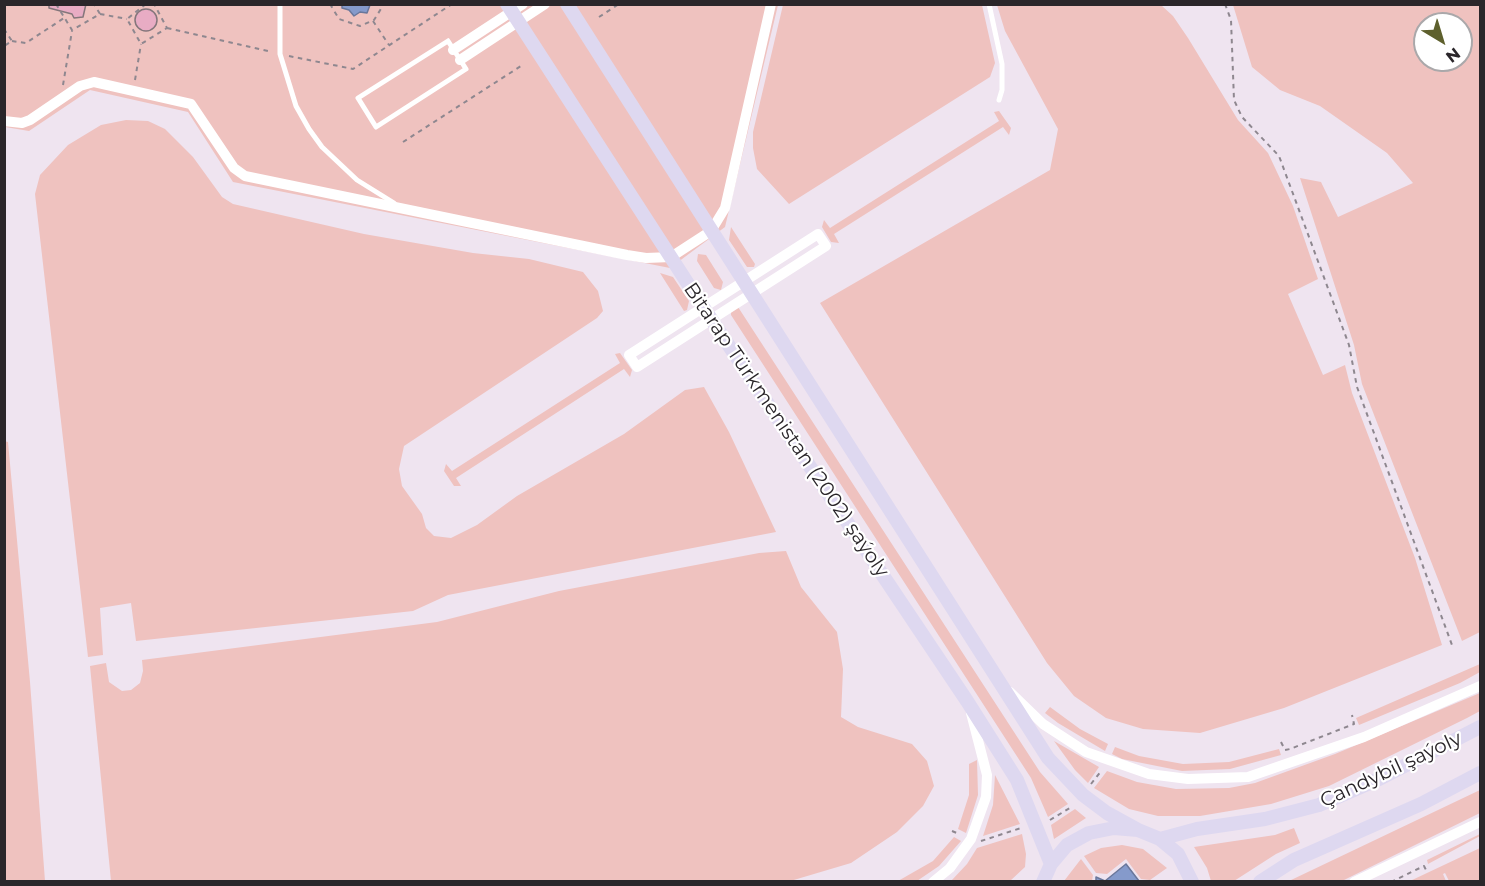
<!DOCTYPE html>
<meta charset="utf-8">
<style>
body{margin:0}
#map{position:relative;width:1485px;height:886px;overflow:hidden;background:#efe4f0;font-family:Montserrat,sans-serif}
canvas{display:block}
.frame{position:absolute;inset:0;border:6px solid #2a262a;pointer-events:none}
.north{position:absolute;left:1413px;top:12px;width:60px;height:60px;box-sizing:border-box;background:#fff;border:2px solid #aaa8aa;border-radius:50%;rotate:142deg;font-size:16px;font-weight:700;line-height:24px;text-align:center;color:#2a262a}
.north::after{content:'';display:block;margin:auto;width:21px;height:27px;background:#5e602d;clip-path:polygon(50% 0,100% 100%,50% 72%,0 100%)}
</style>
<div id="map">
<canvas width="1485" height="886"></canvas>
<div class="frame"></div>
<div class="north">N</div>
</div>
<script>
const c = document.querySelector('canvas').getContext('2d');
c.lineJoin = 'round';
function fillPath(path, color) { c.fillStyle = color; c.fill(path, 'evenodd'); }
const poly = rows => new Path2D(rows.map(r => 'M' + r).join(''));
function trace(path, color, width, dash) { c.strokeStyle = color; c.lineWidth = width; c.lineCap = dash ? 'butt' : 'round'; c.setLineDash(dash || []); c.stroke(path); }
function write(font, color, halo, rows, align = 'center') {
  c.font = font + ' Montserrat,sans-serif'; c.lineWidth = 4.5; c.setLineDash([]); c.textBaseline = 'middle'; c.strokeStyle = halo; c.fillStyle = color; for (const [text, x, y, turn = 0] of rows) {
    c.save(); c.translate(x, y); c.rotate((+turn || 0) * Math.PI / 180); c.textAlign = isNaN(turn) ? turn : align; if (halo) c.strokeText(text, 0, 0); c.fillText(text, 0, 0); c.restore();
  }
}
const green = poly([
 [4,5,778,5,725,227,670,268,233,182,188,112,90,90,29,131,5,127],
 [783,5,982,5,995,63,990,77,789,204,757,169,753,148,753,132],
 [997,5,1161,5,1173,16,1188,38,1238,120,1268,153,1293,206,1318,279,1288,294,1323,375,1345,365,1352,393,1415,558,1442,645,1284,708,1200,733,1143,729,1106,718,1074,696,1047,663,820,303,1050,170,1058,129,1005,31],
 [1233,5,1480,5,1480,632,1462,641,1362,384,1354,345,1300,178,1321,182,1338,217,1413,183,1387,153,1320,106,1280,90,1252,67],
 [1425,24,1461,24,1461,60,1425,60],
 [999,111,1011,128,1009,135,1003,127,834,234,839,243,831,242,822,227,824,220,830,228,999,121,994,112],
 [126,120,148,121,165,129,193,157,222,197,233,204,364,234,473,253,529,259,583,272,598,291,603,311,597,318,404,446,399,469,402,486,422,514,426,528,434,536,451,538,477,525,517,496,624,434,685,390,704,387,729,432,776,532,448,595,413,611,136,641,131,603,100,608,103,655,88,657,35,194,40,175,68,145,101,125],
 [731,227,755,264,754,267,747,267,729,240],
 [698,254,706,255,723,282,721,290,714,288,697,261],
 [660,273,673,277,689,301,687,310,684,311],
 [738,307,1040,772,1068,804,1048,817,1031,778,731,315,731,312],
 [620,353,632,370,630,377,624,369,456,478,461,486,454,486,444,471,446,464,452,471,620,363,615,354],
 [4,441,8,442,30,682,45,881,5,881],
 [786,551,801,587,837,632,843,669,841,717,858,727,912,744,927,761,934,786,923,806,897,832,851,863,787,882,111,881,90,666,106,663,109,682,122,691,131,690,140,683,143,671,142,660,437,622,559,591,759,553],
 [1480,664,1480,672,1460,683,1359,725,1356,718],
 [1480,693,1480,711,1467,718,1329,786,1271,804,1200,816,1158,816,1129,809,1094,788,1107,771,1137,782,1176,789,1229,788,1255,783,1335,754],
 [1050,707,1080,729,1108,744,1105,751,1058,723,1045,713],
 [1054,741,1099,767,1088,783,1075,770],
 [1115,747,1139,756,1183,764,1229,762,1279,749,1281,755,1230,769,1182,771,1122,759,1112,754],
 [977,760,978,795,966,833,958,829,969,795,969,764],
 [995,775,1020,824,983,836,993,805],
 [1480,790,1480,813,1342,881,1289,881],
 [1075,809,1086,818,1054,839,1051,825],
 [1294,828,1300,843,1276,854,1234,881,1211,881,1207,868,1194,847,1275,835],
 [1022,834,1026,854,1025,867,1010,881,951,881,967,864,977,848],
 [1480,834,1480,836,1428,864,1427,860],
 [954,837,961,841,939,866,917,881,898,881,933,861],
 [1122,845,1143,849,1167,868,1150,880,1141,879,1126,859,1107,874,1096,873,1084,856,1101,848],
 [1480,848,1480,881,1449,881,1445,873,1443,874,1446,881,1410,881],
 [1081,859,1093,875,1092,881,1064,881]
]);
const water = poly([
 [342,5,342,4,370,5,367,13,360,12,354,16,349,10,342,8,342,5],
 [1126,864,1139,881,1096,881,1096,877,1105,881,1126,864]
]);
const building = poly([
 [49,4,86,4,83,17,74,18,72,14,49,8,49,4],
 '135 20a11 11 0 1 1 22 0a11 11 0 1 1-22 0Z'
]);
const path = poly([
 [56,4,72,30,100,14,94,4],
 [146,4,127,19,141,44,167,28,154,4],
 [330,4,339,19,360,26,374,20,384,4],
 [1225,4,1231,20,1234,100,1242,117,1279,156,1349,345,1357,387,1452,645],
 [100,14,127,19],
 [599,17,619,4],
 [373,21,389,45],
 [167,28,272,52],
 [4,29,12,41,4,46],
 [12,41,26,43,64,18],
 [289,56,353,69,452,4],
 [135,80,141,44],
 [63,85,72,31],
 [403,142,521,66],
 [1281,742,1285,750,1290,749,1354,724,1352,715],
 [1091,784,1102,770],
 [1050,820,1073,806],
 [952,831,959,834],
 [981,841,1021,828],
 [887,881,887,882],
 [1391,882,1424,866,1427,872]
]);
const lane = poly([
 [280,4,280,54,296,106,309,129,322,147,357,180,394,203],
 [989,4,1002,64,1002,90,999,100],
 [448,41,466,69,376,127,358,98,448,41]
]);
const street = poly([
 [453,50,523,4],
 [460,60,545,4],
 [4,121,22,123,30,120,80,86,94,82,191,104,234,168,245,176,627,255,646,258,671,257,711,231,725,208,771,4],
 [818,234,826,246,637,367,629,355,818,234],
 [1010,692,1043,724,1086,752,1149,774,1188,779,1248,777,1364,737,1480,686],
 [933,882,950,868,971,839,986,797,987,775,971,713],
 [1354,882,1480,822]
]);
const secondary = poly([
 [507,4,703,307,967,701,1017,780,1051,864],
 [567,4,1048,758,1083,795,1107,813,1138,830],
 [1160,839,1197,829,1265,819,1319,805,1379,779,1480,727],
 [1043,882,1051,864,1067,845,1089,833,1114,828,1138,830,1160,839,1178,854,1192,882],
 [1260,882,1294,860,1421,804,1480,773]
]);
const streetNames = [
 ["Bitarap Türkmenistan (2002) şaýoly",786,430,56],
 ["Çandybil şaýoly",1391,770,-25]
];
fillPath(green, '#efc2bf');
fillPath(water, '#859acb');
trace(water, '#6a779b', 1.5);
fillPath(building, '#e8acc4');
trace(building, '#84767b', 1.5);
trace(path, '#8e878f', 2, [4.5, 4.5]);
trace(lane, '#fff', 5);
trace(street, '#fff', 10);
trace(secondary, '#ded8f0', 14);
write('20px', '#2a262a', '#fff', streetNames);
</script>
